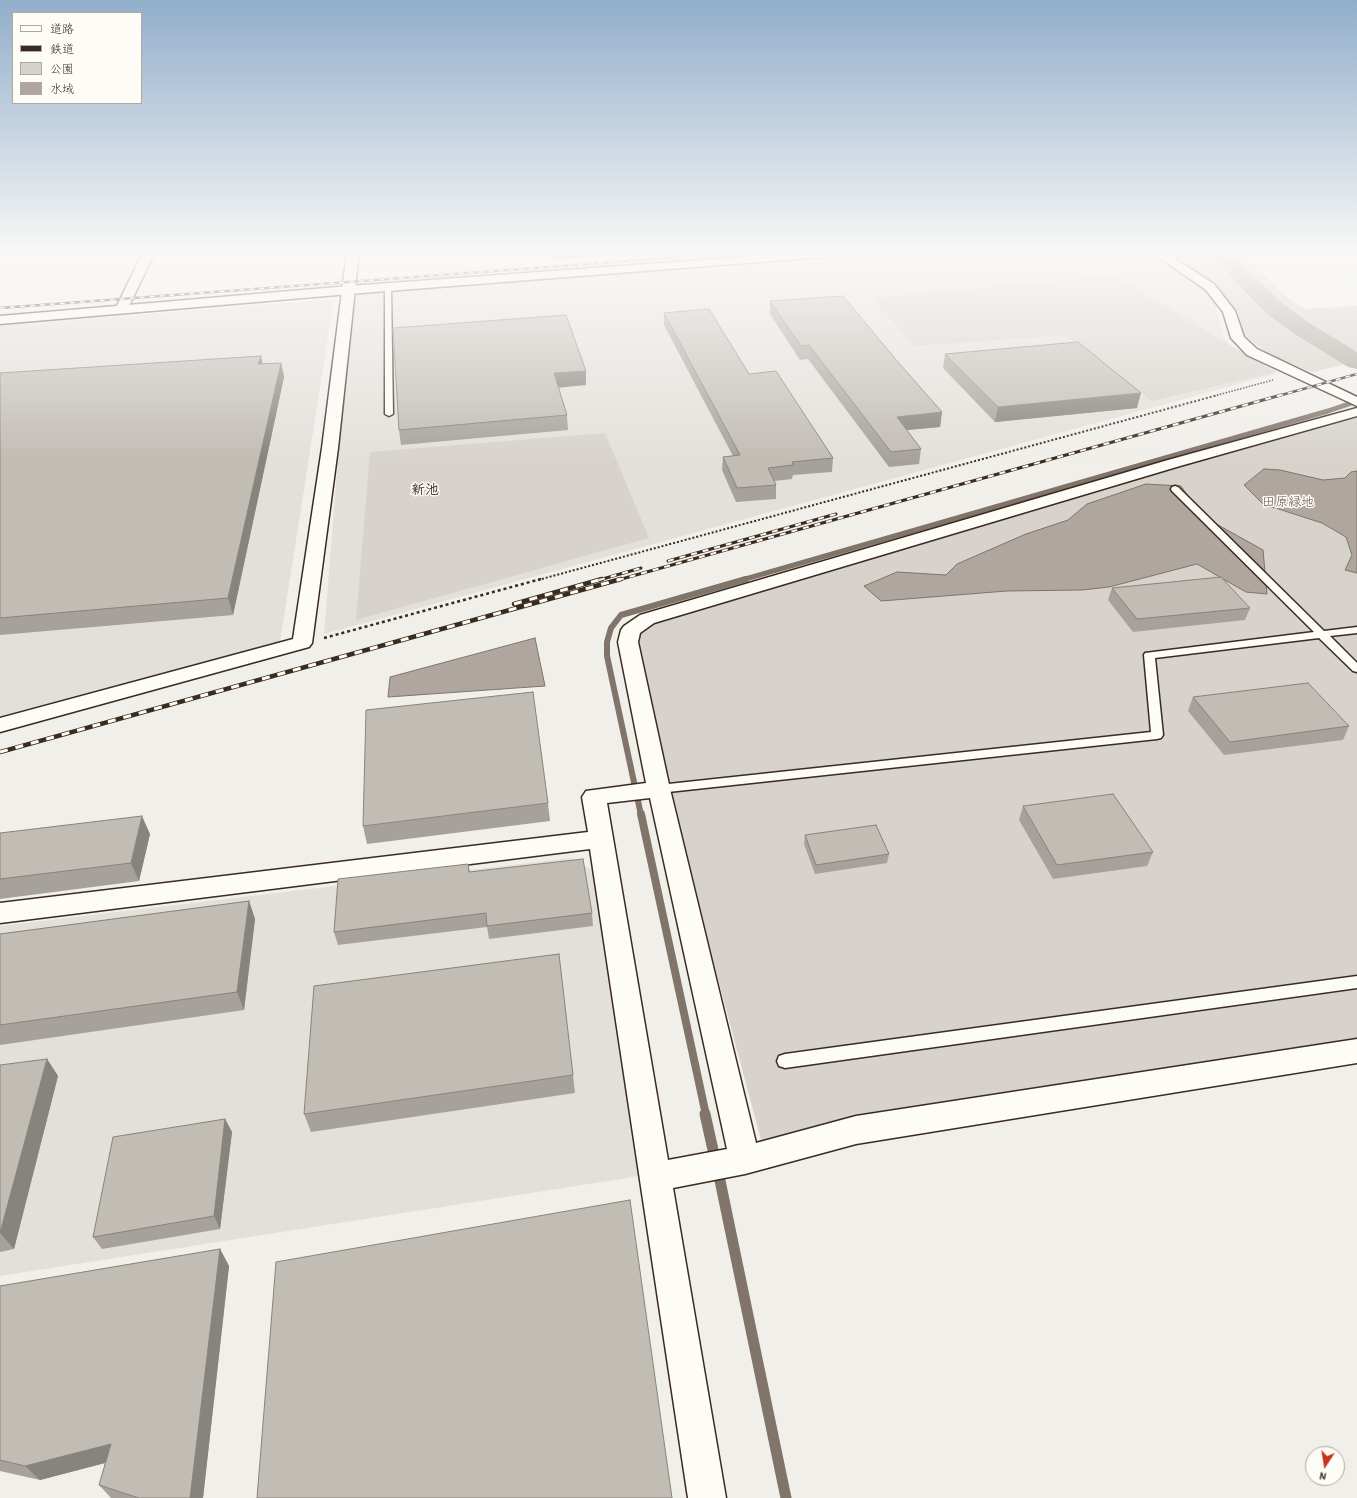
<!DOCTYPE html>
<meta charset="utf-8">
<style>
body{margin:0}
#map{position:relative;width:1357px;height:1498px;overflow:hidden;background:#f1efea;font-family:"Patrick Hand","Klee One",sans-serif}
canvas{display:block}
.legend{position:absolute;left:12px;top:12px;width:130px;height:92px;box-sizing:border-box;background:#fdfcf7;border:1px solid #afa8a0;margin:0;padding:5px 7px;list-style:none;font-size:12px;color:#3b2a1e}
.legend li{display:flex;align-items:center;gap:8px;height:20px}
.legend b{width:20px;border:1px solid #afa8a0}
.north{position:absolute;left:1305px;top:1446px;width:40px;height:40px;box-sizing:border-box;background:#fdfcf7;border:1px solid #afa8a0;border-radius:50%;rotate:192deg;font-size:11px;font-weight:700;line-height:16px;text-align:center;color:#3b2a1e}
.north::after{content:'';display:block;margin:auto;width:14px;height:18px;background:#c8321e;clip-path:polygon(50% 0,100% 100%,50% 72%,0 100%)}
</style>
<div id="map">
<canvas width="1357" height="1498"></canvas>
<ul class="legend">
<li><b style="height:5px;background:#fdfcf7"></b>道路</li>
<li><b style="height:5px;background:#3b2a1e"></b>鉄道</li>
<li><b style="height:11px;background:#d7d2cc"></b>公園</li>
<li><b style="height:11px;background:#aea69f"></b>水域</li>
</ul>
<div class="north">N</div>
</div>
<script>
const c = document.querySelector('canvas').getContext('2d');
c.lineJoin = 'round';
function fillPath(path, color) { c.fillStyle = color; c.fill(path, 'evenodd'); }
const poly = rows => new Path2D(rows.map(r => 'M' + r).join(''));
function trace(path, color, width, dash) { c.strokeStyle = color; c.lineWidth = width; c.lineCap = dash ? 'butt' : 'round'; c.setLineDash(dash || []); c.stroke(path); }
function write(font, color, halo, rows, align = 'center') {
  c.font = font + ' "Patrick Hand","Klee One",sans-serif'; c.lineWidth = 3; c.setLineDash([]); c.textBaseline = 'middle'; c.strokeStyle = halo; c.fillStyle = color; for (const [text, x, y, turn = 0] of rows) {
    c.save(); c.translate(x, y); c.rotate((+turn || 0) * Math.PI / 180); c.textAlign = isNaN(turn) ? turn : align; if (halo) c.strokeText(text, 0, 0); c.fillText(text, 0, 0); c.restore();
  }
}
const built = poly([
 [901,252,1150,252,1203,290,1215,304,1224,338,1235,350,1279,373,324,634,351,297,357,294],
 [334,299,280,642,0,718,0,326],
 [570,858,594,871,640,1176,0,1276,0,926]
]);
const green = poly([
 [1157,252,1213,252,1220,267,1267,310,1347,364,1312,372,1273,357,1235,328,1214,291],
 [1229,252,1246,252,1245,257,1294,303,1305,309,1357,306,1357,352,1293,317,1240,270],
 [1114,276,1276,372,1152,401,1065,335,914,346,872,298],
 [1357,412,1357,1057,765,1155,628,642,637,626],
 [605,433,649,538,356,620,370,452]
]);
const water = poly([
 [1264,469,1280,470,1323,480,1345,478,1351,472,1357,471,1357,573,1345,570,1352,555,1346,537,1322,523,1263,504,1244,485,1264,469],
 [1146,484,1181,486,1202,516,1263,550,1267,594,1246,592,1197,564,1109,587,1082,590,1007,591,881,601,864,586,897,572,946,575,957,564,1026,534,1068,520,1087,504,1146,484],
 [535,638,545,686,388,697,390,677,535,638]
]);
const streamFar3 = poly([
 [742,580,1328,411,1357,401]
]);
const streamFar2 = poly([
 [641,815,607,656,607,642,611,628,621,615,746,579]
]);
const streamFar1 = poly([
 [641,814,706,1115]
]);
const stream = poly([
 [705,1114,715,1159],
 [718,1171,786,1498]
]);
const river = poly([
 [1214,252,1234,252,1237,259,1242,266,1282,303,1309,323,1357,352,1357,369,1348,367,1293,333,1266,313,1228,274,1217,260,1214,252]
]);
const pathFar2 = poly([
 [1214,396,1273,380]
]);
const pathFar1 = poly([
 [538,580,1218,395]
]);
const path = poly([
 [324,638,541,579]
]);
const lane = poly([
 [388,285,391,287,393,414,389,416,385,414,385,287,388,285],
 [1175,486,1178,487,1324,631,1357,627,1357,633,1330,636,1357,663,1357,672,1353,671,1319,638,1155,658,1163,735,1161,738,1157,739,659,793,655,792,653,789,655,786,659,785,1151,732,1144,655,1145,653,1314,632,1172,491,1171,489,1172,487,1175,486],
 [1357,976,1357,988,785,1068,779,1066,777,1061,779,1056,785,1054,1357,976]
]);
const street = poly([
 [143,252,155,252,127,310,125,313,117,313,115,310,143,252],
 [347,252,359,252,338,448,312,643,309,647,0,732,0,718,293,639,322,448,347,252],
 [554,252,609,252,603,255,550,257,548,255,554,252],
 [751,252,762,252,767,258,765,260,761,261,757,260,751,252],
 [1357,408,1357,416,1180,466,654,623,640,633,638,642,670,789,756,1143,856,1116,1357,1039,1357,1063,856,1144,745,1174,673,1188,726,1498,688,1498,590,849,0,923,0,903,588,832,582,797,586,791,646,783,618,642,621,630,624,626,640,615,1168,460,1357,408],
 [650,798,727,1149,668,1160,607,803,650,798]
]);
const secondary = poly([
 [809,252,855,252,849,255,349,294,0,324,0,316,349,286,809,252],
 [1153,252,1165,252,1214,284,1235,311,1244,337,1257,349,1357,397,1357,406,1247,355,1231,338,1223,312,1206,290,1154,254,1153,252]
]);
const railFar2 = poly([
 [0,308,749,252],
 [1278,396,1357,374]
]);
const railFar1 = poly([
 [668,561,836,514],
 [599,580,641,568],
 [618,580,1281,395]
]);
const rail = poly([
 [514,604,602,579],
 [0,752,621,579]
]);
const wall = poly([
 [770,301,898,362,942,412,940,427,907,430,921,449,919,464,889,467,808,359,800,360,770,314],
 [664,313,749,374,833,458,832,472,793,475,792,479,774,481,776,485,776,499,736,502,722,470,723,457,733,456,664,325],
 [393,328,586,385,558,387,567,415,568,430,401,445,399,430],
 [945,354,1137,408,995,422,943,368],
 [261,356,262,364,281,363,284,377,233,615,0,635,0,373],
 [1112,588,1250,608,1245,620,1133,632,1108,600],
 [1193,697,1349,726,1343,740,1224,755,1188,711],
 [548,803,550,821,367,844,363,826],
 [1023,806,1153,852,1147,866,1053,879,1019,820],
 [0,833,150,834,139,881,0,899],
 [805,835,889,854,887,863,815,874,804,844],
 [468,864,470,872,592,913,593,926,489,939,487,927,338,945,334,932],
 [249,901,255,919,244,1010,0,1045,0,934],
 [47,1059,58,1076,14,1249,0,1252,0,1065],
 [573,1075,575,1093,311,1132,304,1114],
 [225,1119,232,1132,220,1229,102,1249,93,1237],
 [220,1249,229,1266,203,1498,111,1498,99,1485,105,1463,40,1480,0,1471,0,1286]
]);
const shadedWall = poly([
 [261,356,264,370,258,364],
 [281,363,284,377,233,615,228,598],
 [586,371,586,385,555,388,554,373],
 [1141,393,1137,408,995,422,998,407],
 [942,412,940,427,895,431,897,417],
 [142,816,150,834,139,881,131,863],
 [249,901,255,919,244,1010,237,992],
 [47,1059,58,1076,14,1249,0,1233],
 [225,1119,232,1132,220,1229,214,1216],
 [220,1249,229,1266,203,1498,190,1498],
 [111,1444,124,1458,40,1480,25,1466]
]);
const building = poly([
 [843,296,898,362,942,412,897,417,921,449,891,452,809,345,801,346,770,301,843,296],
 [709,309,749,374,776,371,833,458,792,462,793,465,768,468,776,485,737,488,723,457,740,455,664,313,709,309],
 [566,315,586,371,554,373,567,415,399,430,393,328,566,315],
 [1078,342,1141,393,998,407,945,354,1078,342],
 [261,356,258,364,281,363,228,598,0,618,0,373,261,356],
 [1221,577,1250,608,1137,619,1112,588,1221,577],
 [1308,683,1349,726,1230,742,1193,697,1308,683],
 [533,692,548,803,363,826,366,710,533,692],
 [1113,794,1153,852,1057,865,1023,806,1113,794],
 [142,816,131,863,0,879,0,833,142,816],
 [876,825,889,854,816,865,805,835,876,825],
 [583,859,592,913,487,926,486,913,334,932,338,879,468,864,469,872,583,859],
 [249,901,237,992,0,1025,0,934,249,901],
 [559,954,573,1075,304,1114,314,986,559,954],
 [47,1059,0,1233,0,1065,47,1059],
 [225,1119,214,1216,93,1237,113,1137,225,1119],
 [630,1200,672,1498,257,1498,276,1262,630,1200],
 [220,1249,190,1498,139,1498,99,1485,111,1444,25,1466,0,1460,0,1286,220,1249]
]);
const farParknames = [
 ["田原緑地",1288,503]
];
const farQuarternames = [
 ["新池",425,490]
];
fillPath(built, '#e3e0da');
fillPath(green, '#d7d2cc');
fillPath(water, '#aea69f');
trace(water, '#80746b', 1);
trace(streamFar3, '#80746b', 5);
trace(streamFar2, '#80746b', 6);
trace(streamFar1, '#80746b', 8);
trace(stream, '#80746b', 11);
fillPath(river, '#aea69f');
trace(lane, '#3b2a1e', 3);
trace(street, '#3b2a1e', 3);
trace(secondary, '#3b2a1e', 3);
trace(pathFar2, '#3b2a1e', 1.5, [1.5, 1.5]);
trace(pathFar1, '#3b2a1e', 2, [2, 2]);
trace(path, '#3b2a1e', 2.5, [3, 3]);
fillPath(lane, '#fdfcf7');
fillPath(street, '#fdfcf7');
fillPath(secondary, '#fdfcf7');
trace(railFar2, '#3b2a1e', 2.5);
trace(railFar1, '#3b2a1e', 3);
trace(rail, '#3b2a1e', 4.5);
trace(railFar2, '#fdfcf7', 1.5, [5]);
trace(railFar1, '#fdfcf7', 2, [6]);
trace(rail, '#fdfcf7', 3, [8]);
fillPath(wall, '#a6a29b');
fillPath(shadedWall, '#87847e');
fillPath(building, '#c1bcb4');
trace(building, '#87847e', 1);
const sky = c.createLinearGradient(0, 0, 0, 461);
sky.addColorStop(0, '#91aecb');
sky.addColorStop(0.55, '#f9f8f6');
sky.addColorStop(1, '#f9f8f600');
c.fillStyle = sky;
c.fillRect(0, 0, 1357, 461);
write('13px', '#62544a', '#fdfcf7', farParknames);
write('bold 14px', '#3b2a1e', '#fdfcf7', farQuarternames);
</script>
